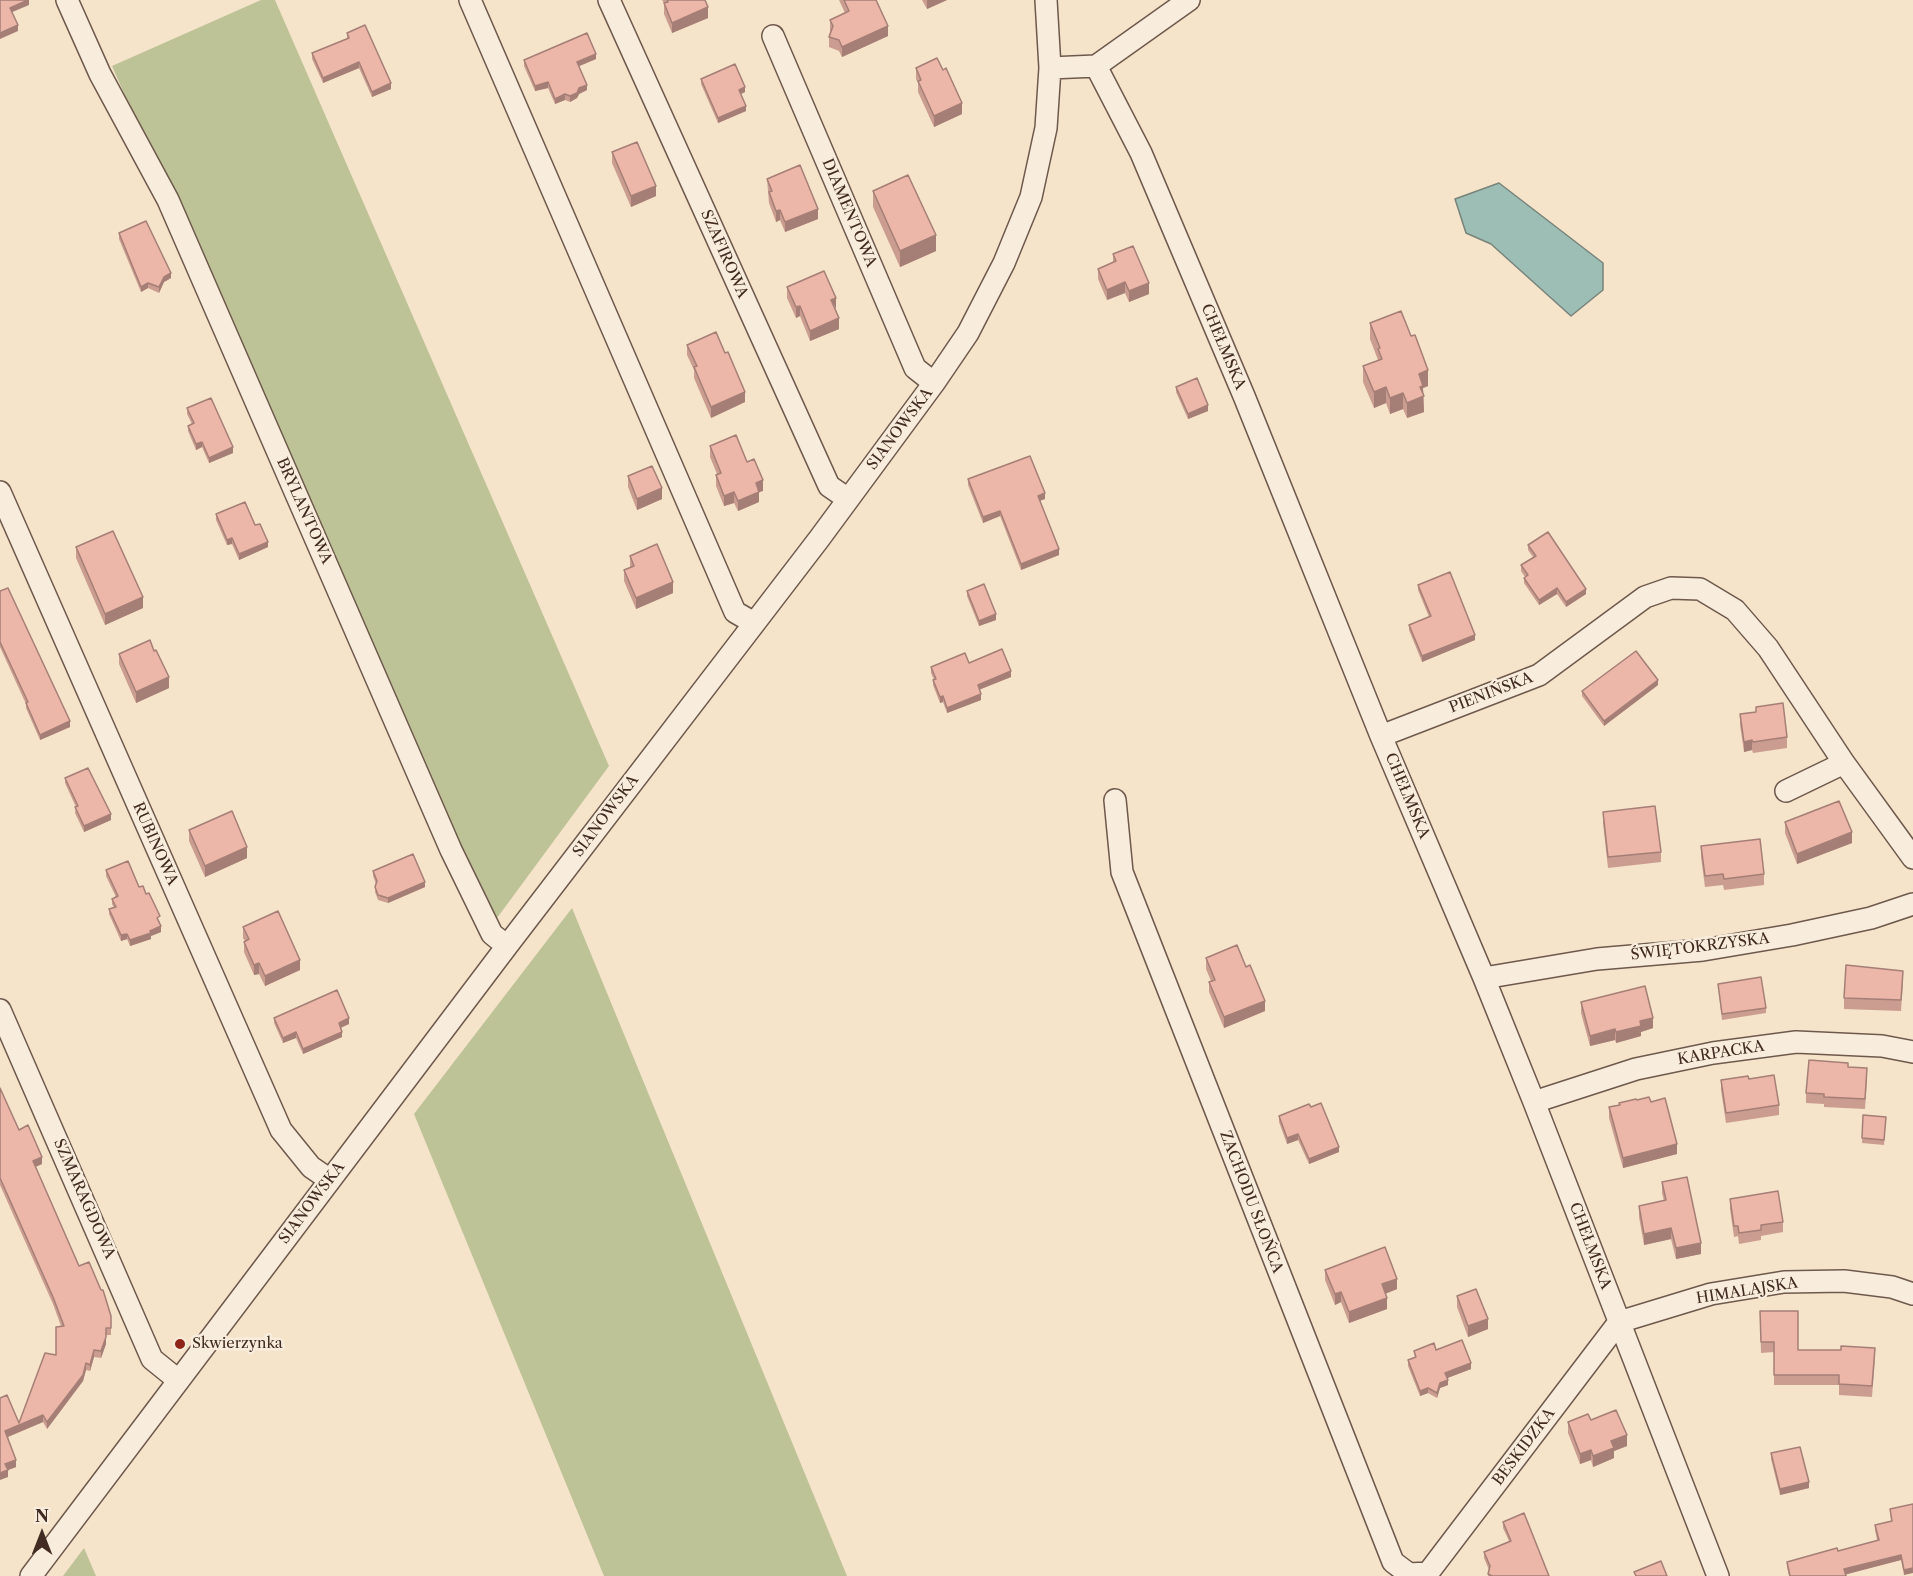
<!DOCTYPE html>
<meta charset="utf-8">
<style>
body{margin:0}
#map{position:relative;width:1913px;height:1576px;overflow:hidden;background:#f5e3ca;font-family:"Libre Caslon Text",serif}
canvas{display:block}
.north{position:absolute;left:12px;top:1504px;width:60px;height:60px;-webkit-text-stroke:4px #f8eddd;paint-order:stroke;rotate:0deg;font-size:16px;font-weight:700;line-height:24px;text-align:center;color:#412b22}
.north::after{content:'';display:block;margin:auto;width:21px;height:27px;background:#412b22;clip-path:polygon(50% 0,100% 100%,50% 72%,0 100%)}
</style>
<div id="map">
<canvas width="1913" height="1576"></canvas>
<div class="north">N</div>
</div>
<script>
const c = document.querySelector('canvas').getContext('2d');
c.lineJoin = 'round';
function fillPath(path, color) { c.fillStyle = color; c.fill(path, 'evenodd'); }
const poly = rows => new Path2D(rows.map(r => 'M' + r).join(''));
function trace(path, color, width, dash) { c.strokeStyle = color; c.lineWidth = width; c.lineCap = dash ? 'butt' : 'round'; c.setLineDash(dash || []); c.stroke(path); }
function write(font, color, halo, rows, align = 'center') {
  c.font = font + ' "Libre Caslon Text",serif'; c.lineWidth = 5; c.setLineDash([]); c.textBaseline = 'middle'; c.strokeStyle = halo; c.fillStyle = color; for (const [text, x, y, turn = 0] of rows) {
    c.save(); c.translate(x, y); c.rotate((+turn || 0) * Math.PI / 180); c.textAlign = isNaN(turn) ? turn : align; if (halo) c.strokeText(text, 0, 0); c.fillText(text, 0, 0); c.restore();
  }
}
const green = poly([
 [261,0,275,0,609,766,497,918,486,916,112,66],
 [572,908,847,1576,604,1576,414,1114],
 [84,1548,96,1576,63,1576]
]);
const water = poly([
 [1499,183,1603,263,1603,290,1571,316,1491,244,1466,233,1455,199,1499,183]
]);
const minor = poly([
 [67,0,100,74,168,200,451,850,492,934,507,946],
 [470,0,735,612,754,623],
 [609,0,829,486,848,499],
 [773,36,915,368,934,383],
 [1096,66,1189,0],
 [1050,68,1096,66,1141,153,1244,396,1381,736,1484,978,1534,1102,1718,1576],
 [0,492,281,1130,311,1167,330,1180],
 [1381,736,1539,675,1645,597,1671,588,1700,589,1735,610,1768,648,1844,763,1786,791],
 [1844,763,1913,858],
 [1115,800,1122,872,1393,1562,1409,1574,1428,1573,1619,1322,1711,1294,1784,1282,1844,1281,1892,1287,1913,1294],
 [1484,978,1597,959,1703,950,1792,935,1871,918,1913,904],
 [0,1010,152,1359,178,1380],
 [1534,1102,1636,1069,1713,1053,1796,1042,1882,1046,1913,1052],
 [31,1576,507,946,819,539,934,383,968,333,1004,263,1031,197,1046,128,1050,68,1046,0]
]);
const wall = poly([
 [662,0,705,0,708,18,672,33,664,14,664,3],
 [839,0,876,0,888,36,842,57,839,51,829,47,829,37,830,32,830,20,845,13],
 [922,0,947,0,927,9],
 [347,33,391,89,372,97,359,68,323,83,312,59,312,53,347,39],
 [596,59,579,66,587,90,579,94,577,98,570,102,565,100,555,104,548,88,535,91,524,66,524,60],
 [916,68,962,114,934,127,918,92,918,83,916,79],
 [701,79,745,92,741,94,746,111,718,123,701,84],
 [612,152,656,196,631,207,612,163],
 [767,179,818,219,785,232,780,220,776,222,769,203],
 [873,191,936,251,900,267,873,207],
 [119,233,171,278,164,282,159,293,148,288,141,292,119,239],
 [1113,254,1149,294,1129,302,1125,293,1107,300,1098,279,1098,269,1113,262],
 [787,287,836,309,839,329,810,341,800,316,796,318,787,298],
 [1370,323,1428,386,1423,388,1424,412,1407,418,1403,409,1390,414,1386,403,1374,408,1363,382,1363,366,1378,360,1370,339],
 [687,345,745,402,711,418,694,378,694,370,687,355],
 [1176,387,1208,411,1188,419,1176,392],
 [187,408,233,453,209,463,202,447,196,450,188,431,188,426,192,424,187,414],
 [710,446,747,462,763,491,759,492,759,502,738,511,734,503,724,506,716,486,716,475,717,474,710,457],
 [628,476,662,499,637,510,628,487],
 [968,479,1045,499,1040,501,1059,555,1021,570,1000,516,983,523,968,485],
 [216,514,255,525,268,547,239,560,232,544,227,545,216,520],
 [1528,545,1586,594,1566,607,1557,594,1539,605,1524,583,1524,578,1525,577,1521,571,1521,565,1533,557,1528,550],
 [76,547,143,608,105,625,76,558],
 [630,556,673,593,636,609,624,581,624,570,630,568],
 [1418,585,1475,640,1422,662,1409,630,1409,625,1429,617,1418,590],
 [0,591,70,727,40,740,26,708,26,704,0,647],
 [967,591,996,620,979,626,967,596],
 [119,654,169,688,136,703,119,664],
 [969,663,1011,677,979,690,981,700,947,713,943,702,940,703,933,685,933,680,934,680,931,673,931,667],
 [1658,685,1604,726,1582,696,1582,691],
 [1756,707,1787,737,1787,748,1753,753,1752,750,1744,752,1740,725,1740,714,1756,712],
 [65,778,111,820,84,832,75,813,76,807,65,783],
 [1603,812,1661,852,1661,862,1608,868,1603,823],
 [1785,822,1852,843,1797,864,1785,833],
 [189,830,247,858,205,877,189,841],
 [1701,846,1764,874,1764,885,1724,890,1723,885,1705,887,1701,857],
 [106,870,139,887,160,922,159,922,161,932,151,936,151,939,130,946,127,939,121,941,109,914,109,909,114,908,112,904,112,899,116,897,106,876],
 [373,871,425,887,388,903,378,900,375,892,376,884,373,876],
 [243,927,300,970,265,986,259,974,254,975,244,952,244,942,245,941,243,938],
 [1206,958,1265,1011,1224,1028,1209,992,1209,982,1211,981,1206,969],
 [1903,982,1901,1011,1844,1009,1844,998],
 [1718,984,1766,1008,1766,1013,1722,1020],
 [1581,1002,1653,1028,1641,1032,1641,1036,1616,1043,1615,1040,1590,1046,1581,1013],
 [274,1018,349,1024,341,1028,342,1037,303,1054,296,1038,283,1043,274,1023],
 [1848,1067,1867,1079,1865,1109,1824,1107,1824,1104,1806,1103,1806,1093],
 [1749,1079,1779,1105,1779,1115,1726,1123,1721,1090,1721,1080],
 [0,1088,19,1130,42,1164,35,1167,79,1266,111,1316,111,1335,106,1335,106,1344,101,1358,94,1357,90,1371,86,1370,83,1381,47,1429,43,1422,8,1437,16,1467,8,1470,8,1477,0,1398,19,1423,56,1355,61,1326,53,1304,0,1185],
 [1637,1100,1651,1102,1677,1154,1623,1168,1609,1118,1609,1107],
 [1311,1107,1339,1152,1309,1164,1298,1140,1287,1144,1279,1122,1279,1116],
 [1863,1115,1886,1117,1884,1145,1862,1143],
 [1662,1182,1701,1254,1676,1259,1671,1239,1644,1245,1639,1217,1639,1206,1664,1201,1662,1193],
 [1730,1199,1783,1222,1783,1232,1761,1236,1761,1240,1739,1244,1738,1236,1734,1237,1730,1209],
 [1325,1270,1397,1289,1385,1294,1387,1309,1349,1323,1341,1302,1335,1305,1325,1280],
 [1457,1296,1488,1329,1468,1337,1457,1307],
 [1760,1311,1798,1350,1875,1358,1872,1397,1839,1395,1839,1385,1774,1385,1774,1352,1761,1353],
 [1436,1350,1471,1369,1447,1378,1448,1385,1440,1388,1437,1398,1428,1393,1420,1396,1408,1366,1408,1360,1415,1358,1414,1351],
 [1591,1420,1627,1446,1614,1451,1614,1458,1593,1467,1591,1460,1580,1464,1568,1433,1568,1422],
 [1771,1453,1809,1488,1780,1495,1771,1459],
 [1913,1504,1904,1575,1901,1560,1845,1574,1846,1576,1789,1576,1787,1567,1787,1562,1838,1551,1877,1540,1875,1530,1875,1525,1891,1521,1890,1509],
 [1503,1522,1549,1576,1488,1576,1489,1570,1484,1558,1484,1552,1509,1541,1503,1528]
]);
const shadedWall = poly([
 [28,0,29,0,29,5,10,13,10,8],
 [927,0,947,0,927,9],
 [708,7,708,18,672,33,672,23],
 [18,25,18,31,0,39,0,33],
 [888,26,888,36,842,57,842,47],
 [596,54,596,59,577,67,577,62],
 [359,62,359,68,323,83,323,78],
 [548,82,548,88,535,91,535,86],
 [391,83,391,89,372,97,372,92],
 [587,85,587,90,579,94,577,98,570,102,570,96,579,88],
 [745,87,745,92,739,95,739,90],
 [565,94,565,100,555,104,555,99],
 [962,103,962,114,934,127,934,116],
 [746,106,746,111,718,123,718,118],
 [656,186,656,196,631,207,631,196],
 [818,209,818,219,785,232,785,222],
 [780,210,780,220,776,222,776,211],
 [936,235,936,251,900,267,900,251],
 [171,273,171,278,164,282,159,293,159,287,164,277],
 [1125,282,1125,293,1107,300,1107,290],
 [148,283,148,288,141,292,141,287],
 [1149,283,1149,294,1129,302,1129,291],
 [836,298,836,309,831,300],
 [800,306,800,316,796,318,796,307],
 [839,318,839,329,810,341,810,331],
 [1428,370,1428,386,1423,388,1424,412,1407,418,1407,403,1419,374],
 [1386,387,1386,403,1374,408,1374,392],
 [745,392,745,402,711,418,711,407],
 [1403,393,1403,409,1390,414,1390,398],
 [1208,405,1208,411,1188,419,1188,414],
 [202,442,202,447,196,450,196,444],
 [233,447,233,453,209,463,209,458],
 [763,480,763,491,759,492,759,502,738,511,738,501,756,483],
 [662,488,662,499,637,510,637,499],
 [734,492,734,503,724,506,724,496],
 [1045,493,1045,499,1038,501,1038,496],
 [1000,511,1000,516,983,523,983,517],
 [232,538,232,544,227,545,227,540],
 [268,542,268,547,239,560,239,554],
 [1059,549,1059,555,1021,570,1021,564],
 [673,582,673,593,636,609,636,598],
 [1557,588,1557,594,1539,605,1539,600],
 [1586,589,1586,594,1566,607,1566,602],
 [143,597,143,608,105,625,105,614],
 [996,614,996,620,979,626,979,621],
 [1475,635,1475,640,1422,662,1422,656],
 [1011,671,1011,677,978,690,978,685],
 [169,677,169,688,136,703,136,692],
 [1658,680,1658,685,1604,726,1604,721],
 [981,694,981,700,947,713,947,708],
 [943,696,943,702,940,703,940,697],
 [70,721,70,727,40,740,40,735],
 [1752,740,1752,750,1744,752,1744,742],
 [111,814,111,820,84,832,84,826],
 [1852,832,1852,843,1797,864,1797,854],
 [247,847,247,858,205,877,205,866],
 [425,882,425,887,388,903,388,898],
 [161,926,161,932,151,936,151,939,130,946,130,940],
 [127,934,127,939,121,941,121,935],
 [300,960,300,970,265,986,265,976],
 [259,963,259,974,254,975,254,965],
 [1265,1001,1265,1011,1224,1028,1224,1017],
 [349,1018,349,1024,339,1028,339,1023],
 [1653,1018,1653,1028,1641,1032,1641,1036,1616,1043,1616,1032,1640,1021],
 [1615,1029,1615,1040,1590,1046,1590,1036],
 [296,1032,296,1038,283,1043,283,1038],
 [342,1032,342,1037,303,1054,303,1049],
 [1298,1134,1298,1140,1287,1144,1287,1138],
 [1677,1144,1677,1154,1623,1168,1623,1158],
 [1339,1147,1339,1152,1309,1164,1309,1159],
 [42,1157,42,1164,33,1168,33,1161],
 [1671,1228,1671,1239,1644,1245,1644,1234],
 [1701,1243,1701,1254,1676,1259,1676,1248],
 [1397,1279,1397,1289,1382,1295,1382,1284],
 [1341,1292,1341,1302,1335,1305,1335,1294],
 [1387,1298,1387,1309,1349,1323,1349,1312],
 [1488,1319,1488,1329,1468,1337,1468,1326],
 [106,1337,106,1344,101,1358,101,1351],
 [94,1350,94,1357,90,1371,90,1365],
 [86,1363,86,1370,83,1381,47,1429,47,1422],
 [1471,1363,1471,1369,1445,1379,1445,1373],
 [1448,1380,1448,1385,1440,1388,1437,1398,1437,1393,1440,1383],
 [1428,1388,1428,1393,1420,1396,1420,1391],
 [43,1415,43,1422,5,1438,5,1431],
 [1627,1435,1627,1446,1614,1451,1614,1458,1593,1467,1593,1456,1611,1441],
 [1591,1450,1591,1460,1580,1464,1580,1454],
 [16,1460,16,1467,8,1470,8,1477,0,1480,0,1473,5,1464],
 [1809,1482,1809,1488,1780,1495,1780,1489],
 [1901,1555,1901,1560,1844,1575,1844,1569],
 [1913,1568,1913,1573,1904,1575,1904,1570]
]);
const building = poly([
 [0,0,28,0,10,8,18,25,0,33,0,0],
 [667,0,705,0,708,7,672,23,664,3,668,2,667,0],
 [844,0,876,0,888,26,842,47,839,40,829,37,833,26,830,20,849,11,844,0],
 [365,25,391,83,372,92,359,62,323,78,312,53,349,38,347,33,365,25],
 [587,33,596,54,577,62,587,85,579,88,577,93,570,96,565,94,555,99,548,82,535,86,524,60,587,33],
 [937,58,943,70,946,68,962,103,934,116,918,81,921,80,916,68,937,58],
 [735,64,745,87,739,90,746,106,718,118,701,79,735,64],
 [637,142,656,186,631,196,612,152,637,142],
 [800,165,818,209,785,222,780,210,776,211,769,192,772,191,767,179,800,165],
 [908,175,936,235,900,251,873,191,908,175],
 [146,221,171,273,164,277,159,287,148,283,141,287,119,233,146,221],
 [1133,246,1149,283,1129,291,1125,282,1107,290,1098,269,1116,261,1113,254,1133,246],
 [824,271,836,298,831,300,839,318,810,331,800,306,796,307,787,287,824,271],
 [1401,311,1411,336,1415,335,1428,370,1419,374,1423,386,1420,387,1424,396,1407,403,1403,393,1390,398,1386,387,1374,392,1363,366,1382,359,1378,349,1380,348,1370,323,1401,311],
 [716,332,725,353,728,352,745,392,711,407,694,367,697,366,687,345,716,332],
 [1197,378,1208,405,1188,414,1176,387,1197,378],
 [211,398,233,447,209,458,202,442,196,444,188,426,194,423,187,408,211,398],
 [736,435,747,462,754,459,763,480,756,483,759,492,738,501,734,492,724,496,716,475,721,473,710,446,736,435],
 [1030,456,1045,493,1038,496,1059,549,1021,564,1000,511,983,517,968,479,1030,456],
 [652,466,662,488,637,499,628,476,652,466],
 [245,502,255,525,260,524,268,542,239,554,232,538,227,540,216,514,245,502],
 [113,531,143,597,105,614,76,547,113,531],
 [1548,532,1586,589,1566,602,1557,588,1539,600,1524,578,1528,575,1521,565,1536,556,1528,545,1548,532],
 [657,544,673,582,636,598,624,570,634,566,630,556,657,544],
 [1450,572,1475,635,1422,656,1409,625,1431,616,1418,585,1450,572],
 [984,584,996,614,979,621,967,591,984,584],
 [8,588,70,721,40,735,26,703,28,702,0,642,0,591,8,588],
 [150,640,154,651,156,650,169,677,136,692,119,654,150,640],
 [1002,649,1011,671,978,685,981,694,947,708,943,696,940,697,933,680,936,679,931,667,965,653,969,663,1002,649],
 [1636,651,1658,680,1604,721,1582,691,1636,651],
 [1783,703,1787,737,1753,742,1752,740,1744,742,1740,714,1756,712,1756,707,1783,703],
 [88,768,111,814,84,826,75,807,78,806,65,778,88,768],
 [1839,801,1852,832,1797,854,1785,822,1839,801],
 [1655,806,1661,852,1608,857,1603,812,1655,806],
 [232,811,247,847,205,866,189,830,232,811],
 [1760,839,1764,874,1724,879,1723,874,1705,876,1701,846,1760,839],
 [413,854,425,882,388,898,378,895,375,887,377,881,373,871,413,854],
 [128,861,139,887,143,886,146,894,149,893,160,916,157,918,161,926,150,931,151,933,130,940,127,934,121,935,109,909,116,907,112,899,118,896,106,870,128,861],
 [278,911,300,960,265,976,259,963,254,965,244,942,249,939,243,927,278,911],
 [1237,945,1246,967,1250,965,1265,1001,1224,1017,1209,982,1215,980,1206,958,1237,945],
 [1846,965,1903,971,1901,1000,1844,998,1846,965],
 [1761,977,1766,1008,1722,1014,1718,984,1761,977],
 [1645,986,1653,1018,1640,1021,1641,1026,1616,1032,1615,1029,1590,1036,1581,1002,1645,986],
 [337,990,349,1018,339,1023,342,1032,303,1049,296,1032,283,1038,274,1018,337,990],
 [1809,1060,1848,1063,1848,1067,1867,1068,1865,1099,1824,1097,1824,1094,1806,1093,1809,1060],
 [1774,1075,1779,1105,1726,1113,1721,1080,1748,1076,1749,1079,1774,1075],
 [0,1088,19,1130,28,1125,42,1157,33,1161,79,1266,89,1262,101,1290,103,1290,111,1316,111,1328,106,1328,106,1337,101,1351,94,1350,90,1365,86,1363,83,1375,47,1422,43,1415,5,1431,16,1460,5,1464,8,1470,0,1473,0,1398,7,1395,19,1423,45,1353,56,1355,56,1327,64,1326,53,1297,0,1178,0,1088],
 [1649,1097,1651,1102,1665,1098,1677,1144,1623,1158,1609,1107,1620,1105,1619,1103,1636,1099,1637,1100,1649,1097],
 [1321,1103,1339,1147,1309,1159,1298,1134,1287,1138,1279,1116,1309,1104,1311,1107,1321,1103],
 [1863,1115,1886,1117,1884,1140,1862,1138,1863,1115],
 [1687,1177,1701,1243,1676,1248,1671,1228,1644,1234,1639,1206,1666,1200,1662,1182,1687,1177],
 [1778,1191,1783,1222,1761,1225,1761,1230,1739,1233,1738,1226,1734,1226,1730,1199,1778,1191],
 [1385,1247,1397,1279,1382,1284,1387,1298,1349,1312,1341,1292,1335,1294,1325,1270,1385,1247],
 [1476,1289,1488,1319,1468,1326,1457,1296,1476,1289],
 [1760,1311,1798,1311,1798,1350,1841,1350,1841,1346,1875,1348,1872,1386,1839,1384,1839,1375,1774,1375,1774,1342,1761,1342,1760,1311],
 [1462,1340,1471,1363,1445,1373,1448,1380,1440,1383,1437,1393,1428,1388,1420,1391,1408,1360,1416,1357,1414,1351,1434,1343,1436,1350,1462,1340],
 [1616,1410,1627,1435,1611,1441,1614,1448,1593,1456,1591,1450,1580,1454,1568,1422,1588,1414,1591,1420,1616,1410],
 [1800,1447,1809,1482,1780,1489,1771,1453,1800,1447],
 [1913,1504,1913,1568,1904,1570,1901,1555,1844,1569,1846,1576,1790,1576,1787,1562,1837,1548,1838,1551,1879,1540,1875,1525,1892,1521,1890,1509,1913,1504],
 [1524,1513,1549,1576,1492,1576,1488,1574,1490,1566,1484,1552,1511,1541,1503,1522,1524,1513],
 [1661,1561,1667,1576,1636,1576,1634,1572,1661,1561]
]);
const markers = [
 [180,1344,6,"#8f2418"]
];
const streetNames = [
 ["DIAMENTOWA",849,213,67],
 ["SZAFIROWA",724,254,66],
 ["CHEŁMSKA",1223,347,67],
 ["SIANOWSKA",900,429,-53],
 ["BRYLANTOWA",304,511,66],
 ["PIENIŃSKA",1491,693,-21],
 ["CHEŁMSKA",1407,796,67],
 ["SIANOWSKA",606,816,-53],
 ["RUBINOWA",155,844,66],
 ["ŚWIĘTOKRZYSKA",1700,947,-7],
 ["KARPACKA",1721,1053,-9],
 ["SZMARAGDOWA",84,1199,66],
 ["ZACHODU SŁOŃCA",1251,1202,69],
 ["SIANOWSKA",312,1203,-53],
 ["CHEŁMSKA",1590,1246,69],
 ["HIMALAJSKA",1747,1291,-9],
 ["BESKIDZKA",1524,1447,-53]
];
const poiNames = [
 ["Skwierzynka",192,1344]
];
fillPath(green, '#bdc396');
fillPath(water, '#9cbeb5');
trace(water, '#78837a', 1.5);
trace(minor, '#6e594c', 24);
trace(minor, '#f8eddd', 21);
fillPath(wall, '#cb9d90');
fillPath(shadedWall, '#a57f76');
fillPath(building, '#ecb6a8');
trace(building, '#a57f76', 1.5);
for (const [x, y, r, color] of markers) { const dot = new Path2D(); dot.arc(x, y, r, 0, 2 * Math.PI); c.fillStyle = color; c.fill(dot); trace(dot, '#f8eddd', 2); }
write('15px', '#412b22', '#f8eddd', streetNames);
write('15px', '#412b22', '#f8eddd', poiNames, 'left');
</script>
